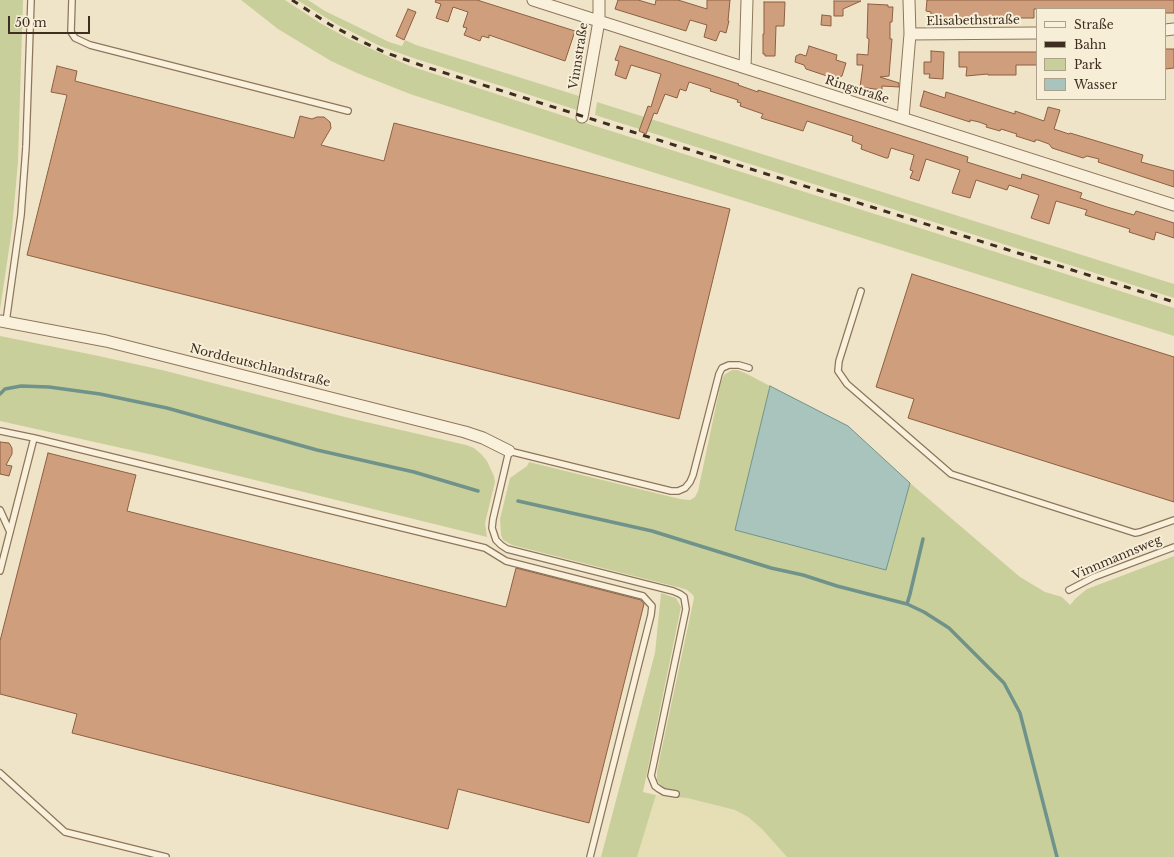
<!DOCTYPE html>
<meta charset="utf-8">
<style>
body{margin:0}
#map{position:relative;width:1174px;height:857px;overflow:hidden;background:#f0e4c8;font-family:"Libre Baskerville",serif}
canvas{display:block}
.legend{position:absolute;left:1036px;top:8px;width:130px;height:92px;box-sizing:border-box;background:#f7eed8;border:1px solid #ada18e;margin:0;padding:5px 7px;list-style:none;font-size:12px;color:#3d2e20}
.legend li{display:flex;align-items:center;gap:8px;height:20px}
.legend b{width:20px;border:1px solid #ada18e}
.scale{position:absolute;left:8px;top:16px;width:82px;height:18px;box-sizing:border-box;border:2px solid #3d2e20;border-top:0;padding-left:5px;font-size:12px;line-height:14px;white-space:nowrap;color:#3d2e20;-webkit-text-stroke:3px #f7eed8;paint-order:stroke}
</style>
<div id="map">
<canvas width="1174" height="857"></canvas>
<ul class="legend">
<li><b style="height:5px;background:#faf1dc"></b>Straße</li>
<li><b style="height:5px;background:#3d2e20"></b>Bahn</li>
<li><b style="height:11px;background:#c9cf9b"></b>Park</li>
<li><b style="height:11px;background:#a9c4bc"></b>Wasser</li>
</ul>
<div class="scale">50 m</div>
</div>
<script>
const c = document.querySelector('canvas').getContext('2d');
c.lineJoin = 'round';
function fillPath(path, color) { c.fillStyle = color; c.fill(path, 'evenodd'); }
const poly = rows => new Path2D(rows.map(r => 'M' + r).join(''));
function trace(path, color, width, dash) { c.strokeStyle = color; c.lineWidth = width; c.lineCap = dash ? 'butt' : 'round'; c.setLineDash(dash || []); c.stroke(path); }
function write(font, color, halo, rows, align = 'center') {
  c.font = font + ' "Libre Baskerville",serif'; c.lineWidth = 4; c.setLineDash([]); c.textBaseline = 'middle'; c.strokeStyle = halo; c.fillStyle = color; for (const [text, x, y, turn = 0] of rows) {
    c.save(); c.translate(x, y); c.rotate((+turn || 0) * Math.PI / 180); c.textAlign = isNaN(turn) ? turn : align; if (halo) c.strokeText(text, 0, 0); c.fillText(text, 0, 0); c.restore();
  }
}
const farmland = poly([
 [656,795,687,798,735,810,748,817,762,829,787,857,637,857]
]);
const green = poly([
 [0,0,23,0,18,162,12,229,0,310],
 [241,0,285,0,320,23,349,39,410,66,595,126,1174,308,1174,336,598,155,410,94,357,73,331,61,278,29],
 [297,0,308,0,325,11,389,42,402,46,405,40,416,45,579,96,577,110,413,58,380,46,338,25],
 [597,102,1174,284,1174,298,595,115],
 [0,336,94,355,162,370,349,418,466,445,474,448,481,454,487,461,494,476,495,482,485,523,487,537,153,455,0,421],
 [732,370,738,370,747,374,770,386,735,530,886,570,910,483,1020,577,1045,592,1062,597,1070,605,1076,598,1087,589,1174,556,1174,857,787,857,762,829,748,817,735,810,687,798,672,797,673,791,666,790,662,787,657,780,657,771,694,598,693,595,687,590,681,588,512,545,503,540,501,535,500,519,510,478,527,466,529,462,680,499,690,500,695,497,698,491,721,382,724,375],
 [661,593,676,598,681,607,643,792,656,795,637,857,601,857,655,653]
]);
const water = poly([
 [770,386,848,426,910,483,886,570,735,530,770,386]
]);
const stream = poly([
 [0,394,5,389,21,386,49,387,100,394,167,408,317,450,414,472,478,491],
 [518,501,652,531,771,568,803,575,837,586,907,604,924,612,949,628,1004,683,1020,713,1057,857],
 [907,604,910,594,923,539]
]);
const building = poly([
 [436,0,477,0,575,31,565,61,489,35,489,38,482,36,480,41,464,35,467,28,463,27,468,12,453,7,448,22,436,18,441,4,435,2,436,0],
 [618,0,638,0,655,5,656,0,678,0,707,9,707,0,730,0,728,21,729,21,726,33,720,31,716,41,704,37,707,25,690,20,686,31,615,9,618,0],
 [927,0,1174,0,1174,13,1165,13,1165,9,1034,9,1034,18,931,18,931,12,926,11,927,0],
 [834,1,861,1,843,9,843,16,834,16,834,1],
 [764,2,785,2,784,26,776,26,775,56,765,56,765,54,763,54,763,34,764,34,764,2],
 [868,4,888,5,888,7,893,7,892,22,890,22,890,39,892,39,889,76,880,77,899,83,899,87,882,86,882,90,860,87,863,65,857,65,857,54,868,55,869,39,867,38,868,4],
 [408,9,416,12,404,40,396,36,408,9],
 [822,15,831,16,831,26,821,25,822,15],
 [620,46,739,84,738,85,758,92,758,90,968,157,967,162,1021,179,1022,174,1082,193,1080,198,1107,207,1134,215,1136,211,1174,223,1174,238,1156,232,1154,240,1129,232,1130,229,1085,215,1087,210,1056,201,1049,224,1031,218,1039,195,1009,185,1007,190,976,180,970,198,952,193,960,170,926,159,919,181,910,178,913,171,910,170,914,155,891,148,888,158,886,158,861,149,862,145,852,141,853,136,807,121,803,131,761,118,763,114,740,106,741,103,737,102,738,100,710,91,711,89,689,82,686,91,680,89,677,98,665,94,657,114,654,113,646,134,639,131,648,106,651,107,661,74,631,65,626,79,615,75,619,61,615,60,620,46],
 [809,46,837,55,836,60,846,63,842,76,836,79,806,69,804,65,795,62,796,56,800,54,806,56,809,46],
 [1165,49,1174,49,1174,68,1165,69,1165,49],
 [931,51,944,52,943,79,929,78,930,74,924,74,924,62,931,62,931,51],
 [959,52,1037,52,1037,65,1016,65,1016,75,988,75,988,74,966,76,967,67,959,67,959,52],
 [57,66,77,71,75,81,294,138,300,116,312,119,317,117,324,117,330,122,331,128,321,145,384,161,394,123,730,209,679,419,27,255,67,95,51,92,57,66],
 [924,91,945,98,946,92,1015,114,1015,111,1044,121,1048,107,1060,110,1054,129,1069,134,1070,133,1143,155,1141,162,1174,171,1174,187,1098,162,1099,159,1087,156,1083,158,1052,148,1049,144,1038,140,1035,140,1035,142,1016,136,1017,134,1001,129,1000,131,986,127,987,125,979,122,970,120,970,122,920,106,924,91],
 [912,274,1174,357,1174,502,908,418,914,399,876,387,912,274],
 [0,442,9,443,12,448,12,454,6,465,12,466,9,476,0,474,0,442],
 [48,453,136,475,127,511,506,607,516,568,641,600,644,604,589,823,458,789,448,829,72,733,77,714,0,694,0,641,48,453]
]);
const lane = poly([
 [72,0,71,32,75,38,90,45,348,111],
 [861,291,839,361,838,371,847,384,951,474,1135,533,1140,532,1174,520],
 [6,322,21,215,26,147,31,0],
 [0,431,34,438,485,548,506,561,643,596,652,606,651,615,590,857],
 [0,510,10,532],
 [0,571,34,438],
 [1069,590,1094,577,1174,547],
 [0,773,65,832,166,857],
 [676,794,664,792,659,789,655,786,651,776,686,609,684,597,680,594,673,591,507,549,501,545,496,540,492,528,493,519,509,451,671,491,678,491,685,488,690,482,693,475,719,374,722,368,729,365,739,365,749,368]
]);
const street = poly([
 [533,0,1174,205],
 [1165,30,1174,29],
 [910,34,1037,33],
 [745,68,747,0],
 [582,117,599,21,599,0],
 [903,118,910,34,909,0],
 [0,321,106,341,465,432,483,438,509,451]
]);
const rail = poly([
 [292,0,329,24,357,39,384,52,426,67,1174,302]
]);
const streetNames = [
 ["Elisabethstraße",973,21,-1],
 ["Vinnstraße",579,56,-81],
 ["Ringstraße",857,90,18],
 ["Norddeutschlandstraße",260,366,14],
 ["Vinnmannsweg",1117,558,-23]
];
fillPath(farmland, '#e6deb5');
fillPath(green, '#c9cf9b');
fillPath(water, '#a9c4bc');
trace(water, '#6f938a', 1);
trace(stream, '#6f938a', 3.5);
fillPath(building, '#cf9f7d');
trace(building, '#8d5f41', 1);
trace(lane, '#8d765c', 8);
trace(street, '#8d765c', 13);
trace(lane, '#faf1dc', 5.5);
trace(street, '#faf1dc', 11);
trace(rail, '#3d2e20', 3, [7, 7]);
write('12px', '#3d2e20', '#f7eed8', streetNames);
</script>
